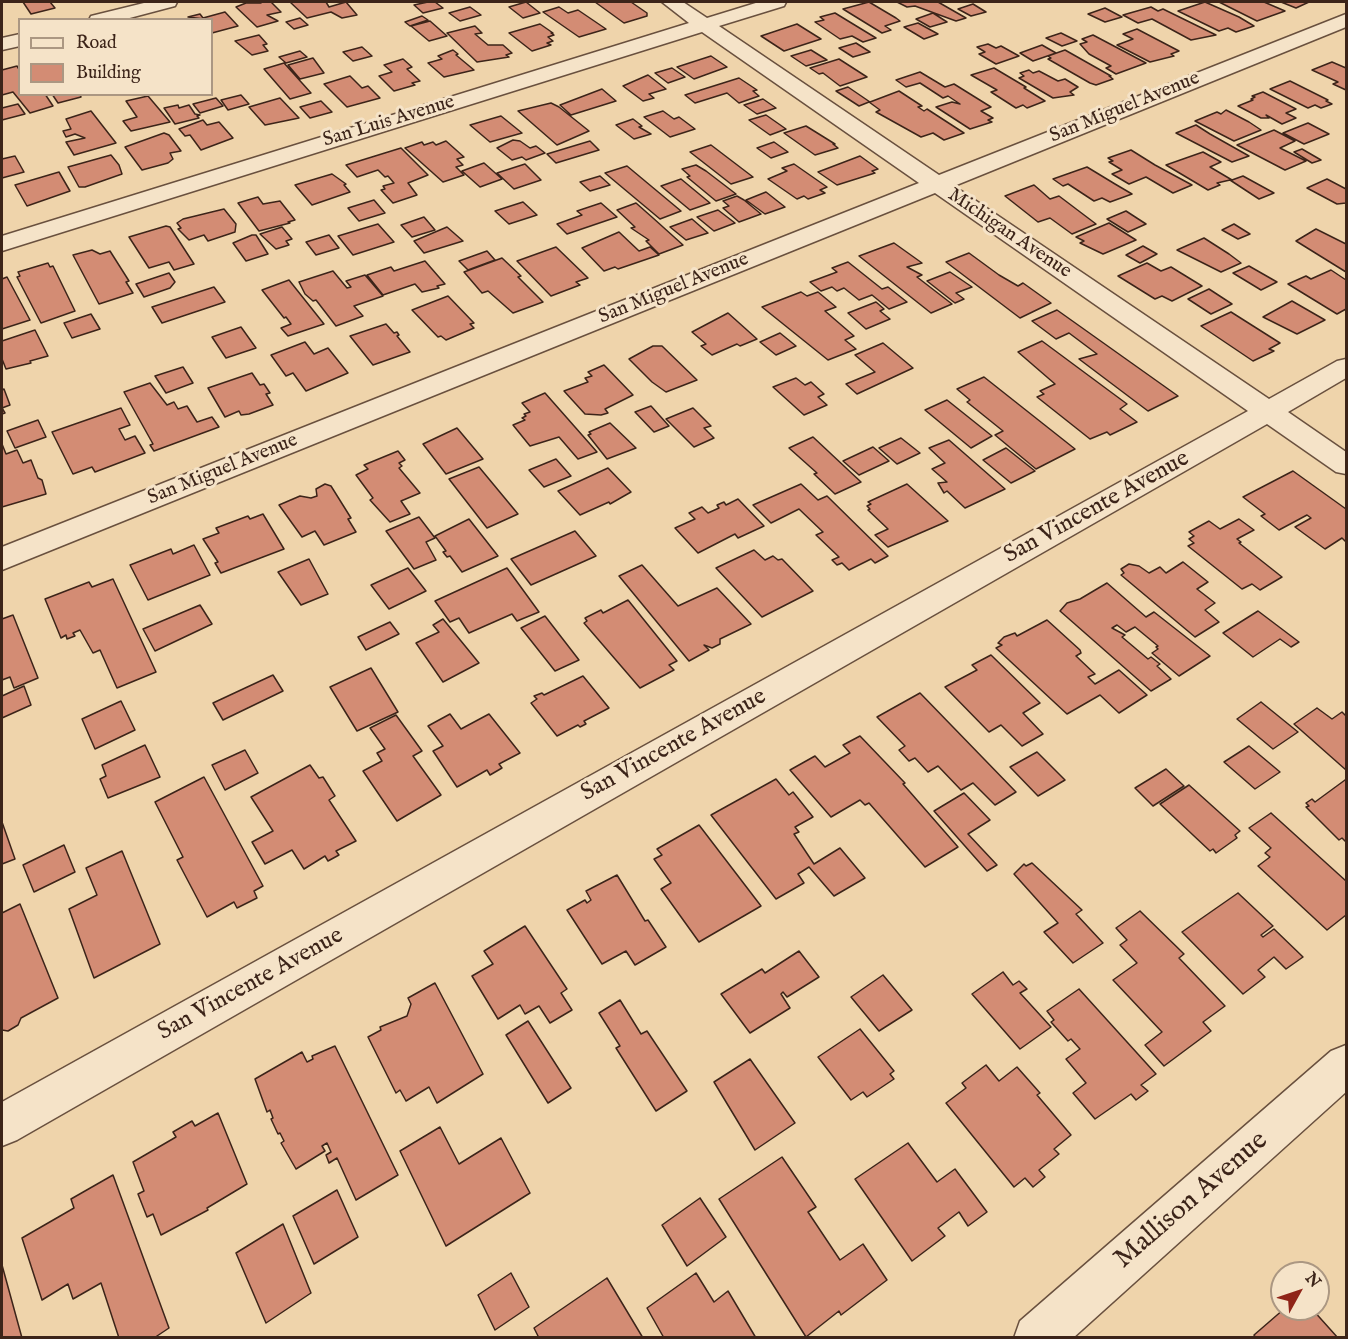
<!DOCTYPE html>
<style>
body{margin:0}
#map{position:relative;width:1348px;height:1339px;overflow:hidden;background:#efd4ab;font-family:"IM FELL English",serif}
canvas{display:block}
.frame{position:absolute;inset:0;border:3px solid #3c2419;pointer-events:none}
.legend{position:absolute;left:18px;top:18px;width:195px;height:78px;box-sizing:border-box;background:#f5e3c8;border:2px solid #ab9782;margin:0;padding:8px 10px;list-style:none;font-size:18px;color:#3c2419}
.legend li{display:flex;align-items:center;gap:12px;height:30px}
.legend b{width:30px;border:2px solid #ab9782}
.north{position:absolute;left:1270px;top:1261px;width:60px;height:60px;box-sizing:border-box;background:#f5e3c8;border:2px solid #ab9782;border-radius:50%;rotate:50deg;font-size:16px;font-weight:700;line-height:24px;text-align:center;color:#3c2419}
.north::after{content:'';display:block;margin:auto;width:21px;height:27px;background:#8f2418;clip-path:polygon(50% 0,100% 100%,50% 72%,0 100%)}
</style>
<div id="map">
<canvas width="1348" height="1339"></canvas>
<div class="frame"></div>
<ul class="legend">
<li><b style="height:8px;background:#f5e3c8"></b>Road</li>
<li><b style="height:16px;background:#d38c74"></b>Building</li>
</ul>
<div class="north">N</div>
</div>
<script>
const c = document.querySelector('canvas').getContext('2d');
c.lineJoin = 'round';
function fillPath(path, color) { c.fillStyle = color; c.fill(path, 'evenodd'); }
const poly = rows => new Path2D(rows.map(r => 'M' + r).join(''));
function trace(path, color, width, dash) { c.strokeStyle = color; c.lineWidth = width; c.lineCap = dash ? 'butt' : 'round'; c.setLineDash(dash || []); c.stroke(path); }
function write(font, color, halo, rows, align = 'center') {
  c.font = font + ' "IM FELL English",serif'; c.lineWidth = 6; c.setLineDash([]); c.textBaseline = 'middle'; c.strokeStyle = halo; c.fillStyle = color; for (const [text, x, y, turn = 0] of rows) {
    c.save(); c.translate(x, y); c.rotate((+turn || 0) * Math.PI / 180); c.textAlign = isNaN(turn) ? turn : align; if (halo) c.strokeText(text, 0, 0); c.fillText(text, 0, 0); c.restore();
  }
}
const building = poly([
 [23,2,50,2,55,8,31,14,23,2],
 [259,2,271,2,281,12,267,15,278,21,257,27,236,7,246,3,261,3,259,2],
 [290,2,326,2,329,7,346,2,357,15,342,18,331,12,307,18,290,2],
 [428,2,435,2,443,8,423,13,414,5,428,2],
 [526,2,540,13,523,18,509,7,526,2],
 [595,2,631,2,647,13,647,16,624,23,595,2],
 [869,2,896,18,900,21,885,26,891,30,882,33,843,9,869,2],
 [897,2,938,2,966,18,956,21,915,6,907,7,897,2],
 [1205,2,1239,17,1254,26,1236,32,1228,28,1219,31,1178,11,1205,2],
 [1219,2,1264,2,1285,11,1257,21,1219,2],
 [1281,2,1309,2,1296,8,1281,2],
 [973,4,986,12,971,16,958,9,973,4],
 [470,7,481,15,460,21,449,13,470,7],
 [559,7,568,13,578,10,606,29,579,37,543,12,559,7],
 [1151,7,1158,11,1163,9,1216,35,1191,40,1152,19,1138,23,1123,15,1151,7],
 [1105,8,1122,17,1105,22,1088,14,1105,8],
 [225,12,238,26,212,33,212,20,188,17,200,14,203,18,225,12],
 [835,13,876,38,863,42,852,36,840,39,815,22,824,20,820,17,835,13],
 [933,13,947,22,930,27,916,19,933,13],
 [422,16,428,20,410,26,405,22,422,16],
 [300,18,308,25,294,29,286,22,300,18],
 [430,21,447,36,429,41,411,26,430,21],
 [918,23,938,34,924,39,904,27,918,23],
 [540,24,553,33,551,33,554,35,548,37,553,41,547,43,551,45,532,51,509,33,540,24],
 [797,24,821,39,784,51,761,36,797,24],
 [475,26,482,33,475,34,488,45,503,45,512,53,506,55,509,57,477,62,447,33,475,26],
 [1137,29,1179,51,1171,54,1174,56,1150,62,1117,45,1133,39,1123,34,1137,29],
 [1061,33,1077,41,1062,46,1046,38,1061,33],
 [259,35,267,44,263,45,268,51,252,55,235,41,259,35],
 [1093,35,1146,63,1116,74,1106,68,1111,66,1089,54,1080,44,1087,42,1082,39,1093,35],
 [856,43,870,52,853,57,839,48,856,43],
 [988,44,996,48,1001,46,1019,56,996,64,979,54,985,52,977,47,988,44],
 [1042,45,1056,53,1033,61,1020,53,1042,45],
 [362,47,372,56,353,61,343,52,362,47],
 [453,50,458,54,456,55,474,70,444,77,428,63,442,59,438,56,453,50],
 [811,50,827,60,806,66,791,56,811,50],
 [1065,50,1111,76,1109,76,1113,79,1096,85,1090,83,1048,59,1051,58,1048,56,1065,50],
 [300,51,307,57,286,63,279,57,300,51],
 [711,56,727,67,694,79,677,67,711,56],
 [313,58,324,73,300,79,288,65,313,58],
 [403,59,412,67,407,69,420,81,412,83,415,85,394,91,379,76,392,72,384,65,403,59],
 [839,59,867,77,840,86,823,73,819,74,810,68,839,59],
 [1332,62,1346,68,1346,90,1333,84,1338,82,1312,70,1332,62],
 [284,63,311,93,290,99,264,69,284,63],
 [17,66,20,71,20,94,45,94,53,106,30,113,13,92,2,95,2,70,17,66],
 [672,68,685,77,668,83,655,73,672,68],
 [994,68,1026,87,1024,88,1045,101,1027,108,1023,105,1016,108,991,92,997,90,971,75,994,68],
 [1029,70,1033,73,1039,71,1058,81,1065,79,1078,87,1070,92,1074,95,1053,98,1019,78,1024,76,1020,73,1029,70],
 [920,72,945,87,954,84,991,107,981,111,993,118,988,120,992,122,970,129,936,107,952,102,960,104,948,96,943,98,920,83,906,87,896,80,920,72],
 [648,75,666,89,649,94,654,98,643,101,623,86,648,75],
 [350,76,362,88,368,86,380,98,347,107,324,84,350,76],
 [739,78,757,90,753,91,759,96,739,103,727,93,695,103,685,95,739,78],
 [1290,81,1328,100,1326,101,1332,104,1321,108,1315,105,1308,108,1270,89,1290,81],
 [848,87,870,102,899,91,922,106,918,107,924,111,927,109,964,133,944,140,933,133,921,137,876,112,880,110,869,102,859,106,836,91,848,87],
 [602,89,616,101,571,115,560,105,602,89],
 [1263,92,1296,109,1286,113,1296,118,1282,124,1266,115,1269,118,1261,118,1238,106,1253,100,1251,99,1255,97,1252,96,1263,92],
 [52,94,80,94,81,97,58,103,52,94],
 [241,95,249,104,228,110,221,100,241,95],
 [148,96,170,122,131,131,123,121,137,117,126,101,148,96],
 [216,98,223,106,200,113,193,104,216,98],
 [280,98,299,118,265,125,249,107,280,98],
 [763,99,776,108,757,114,744,105,763,99],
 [321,101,332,112,310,118,300,107,321,101],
 [551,103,559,107,589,131,557,145,518,111,551,103],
 [18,104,25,114,2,120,2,108,18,104],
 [178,105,179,108,189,105,195,114,200,115,197,116,199,118,175,124,164,108,178,105],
 [1226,110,1249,122,1261,130,1234,141,1195,121,1217,112,1221,114,1226,110],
 [91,111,116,143,74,155,66,142,85,138,75,134,66,137,63,131,71,129,66,119,91,111],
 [663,111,674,119,679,117,695,129,670,137,644,117,663,111],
 [766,115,786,129,770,135,749,120,766,115],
 [501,116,522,133,490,142,470,125,501,116],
 [633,119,642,126,639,127,651,134,634,139,616,125,633,119],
 [203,120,207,125,219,122,233,138,201,150,190,135,185,136,179,129,203,120],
 [1308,123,1329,134,1304,144,1283,133,1308,123],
 [1196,125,1210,134,1249,156,1232,162,1176,133,1196,125],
 [806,126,835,144,833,144,838,148,815,155,784,133,806,126],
 [1274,130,1295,141,1280,148,1306,161,1285,170,1237,145,1274,130],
 [164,133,169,135,181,151,170,153,173,159,168,163,142,170,125,147,164,133],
 [513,140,520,141,530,148,536,146,545,153,526,160,522,157,512,160,497,148,513,140],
 [446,141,464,157,457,159,463,165,456,167,464,175,443,182,405,148,422,142,424,145,433,142,436,145,446,141],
 [590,141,599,150,556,163,547,154,590,141],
 [774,142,788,152,771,158,757,148,774,142],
 [711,145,753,177,731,184,690,152,711,145],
 [401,148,428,175,408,183,417,195,393,203,381,190,385,189,383,186,394,183,388,176,385,177,378,170,357,177,346,165,401,148],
 [1302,149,1321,160,1312,163,1294,152,1302,149],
 [1131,150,1155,165,1192,185,1173,193,1146,177,1129,184,1112,174,1122,170,1109,162,1113,161,1108,158,1131,150],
 [1203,152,1221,162,1210,167,1232,180,1243,176,1274,193,1259,199,1230,180,1217,183,1220,185,1208,190,1166,165,1203,152],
 [111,155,119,165,122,174,85,187,79,187,68,167,111,155],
 [15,156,24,172,2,178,2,159,15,156],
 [860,156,878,169,872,171,875,173,837,185,818,172,860,156],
 [484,163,502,179,480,187,462,171,484,163],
 [525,164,541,180,514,189,497,173,525,164],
 [794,164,827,187,820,190,825,193,808,199,804,196,797,199,768,179,787,171,782,168,794,164],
 [696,165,706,171,736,194,716,201,687,177,690,176,682,169,696,165],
 [627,166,681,211,660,219,605,173,627,166],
 [1087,167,1115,184,1132,194,1110,202,1102,198,1094,201,1068,184,1063,186,1053,179,1087,167],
 [59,172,70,191,27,206,15,185,59,172],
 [332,174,346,184,344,185,350,192,312,205,295,185,332,174],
 [600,176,610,185,590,191,580,182,600,176],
 [681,179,710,203,690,210,661,186,681,179],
 [1327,179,1346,189,1346,203,1337,204,1307,188,1327,179],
 [1034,185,1050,199,1059,196,1096,224,1072,234,1050,218,1038,222,1005,196,1034,185],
 [766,192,785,207,765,214,746,200,766,192],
 [737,196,744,200,761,214,739,222,723,208,729,206,723,201,737,196],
 [258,197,263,204,280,201,295,220,288,222,290,223,259,231,238,203,258,197],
 [374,200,385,213,359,221,348,208,374,200],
 [523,202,537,215,509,224,495,211,523,202],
 [601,203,617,217,567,234,557,224,582,215,577,211,601,203],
 [636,203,653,218,683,245,659,254,646,241,649,240,631,228,635,227,617,210,636,203],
 [224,209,236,224,235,232,208,241,204,235,189,240,178,229,181,228,177,223,183,219,224,209],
 [718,210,735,223,714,231,697,217,718,210],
 [1126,211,1146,224,1128,232,1107,219,1126,211],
 [424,217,435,230,412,237,401,225,424,217],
 [692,219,708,233,686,240,670,227,692,219],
 [1109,223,1136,240,1103,254,1080,243,1084,241,1076,237,1109,223],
 [378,224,394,242,353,255,338,236,378,224],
 [1234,224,1250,234,1238,239,1222,230,1234,224],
 [166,226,170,227,194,264,174,270,169,262,149,268,129,237,166,226],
 [282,227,292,239,286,241,289,245,276,249,260,234,282,227],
 [447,227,463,241,424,253,414,241,447,227],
 [1316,229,1346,244,1346,272,1296,241,1316,229],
 [619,232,639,251,650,247,659,255,618,269,615,267,604,271,582,248,619,232],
 [252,235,256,235,268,254,246,261,233,243,252,235],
 [329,235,339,248,316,255,306,242,329,235],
 [1204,238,1229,254,1241,263,1221,272,1177,250,1204,238],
 [894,243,922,263,907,267,922,275,917,277,952,304,931,313,859,256,894,243],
 [1143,246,1157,254,1140,263,1126,255,1143,246],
 [556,247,588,278,576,282,580,285,551,296,517,261,556,247],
 [92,250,100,254,110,251,129,281,126,282,133,293,99,304,73,255,92,250],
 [487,251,495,260,468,270,459,261,487,251],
 [969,253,999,275,1018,286,1023,283,1051,303,1020,318,946,262,969,253],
 [502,258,521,276,518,277,543,302,513,313,488,291,482,293,464,272,502,258],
 [425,261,445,284,437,286,439,288,422,292,415,284,383,295,367,275,391,267,394,271,425,261],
 [848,262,882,289,888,287,907,302,889,309,872,295,859,300,844,288,837,291,832,287,821,291,810,282,837,272,832,268,848,262],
 [48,263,50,267,53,266,75,311,41,323,17,277,20,276,18,272,48,263],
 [1147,263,1161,271,1171,267,1202,286,1172,301,1162,296,1155,299,1118,276,1147,263],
 [1249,266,1277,282,1261,290,1233,273,1249,266],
 [1331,270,1346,280,1346,309,1337,314,1288,284,1306,276,1311,279,1331,270],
 [333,271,347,288,351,287,346,281,365,275,383,296,354,306,363,316,336,326,316,300,313,301,305,294,299,282,333,271],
 [950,272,972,287,956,293,964,299,955,303,927,281,950,272],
 [169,273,175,282,170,288,144,297,136,284,169,273],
 [7,277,30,320,2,329,2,279,7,277],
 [289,280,324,324,288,336,281,328,291,324,286,317,284,318,262,290,289,280],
 [214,287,225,302,162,323,152,307,214,287],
 [1209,289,1232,304,1211,314,1188,299,1209,289],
 [801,292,807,296,818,292,836,307,825,311,854,336,845,340,856,349,828,360,762,307,801,292],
 [448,296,474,323,470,324,474,328,446,340,441,336,438,337,412,310,448,296],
 [1292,301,1325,320,1297,334,1263,317,1292,301],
 [876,302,884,309,880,311,890,319,866,329,848,313,876,302],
 [1057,310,1178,396,1148,411,1079,359,1097,354,1069,333,1056,339,1032,321,1057,310],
 [1231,312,1280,343,1269,349,1274,351,1253,361,1201,326,1231,312],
 [728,313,757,339,740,346,737,344,712,355,701,346,706,344,692,332,728,313],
 [91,314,100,329,72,338,64,323,91,314],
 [386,324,394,333,397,332,399,335,397,336,410,352,373,365,350,336,386,324],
 [241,327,256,348,226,358,212,337,241,327],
 [35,330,48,356,30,361,31,363,6,369,2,359,2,341,35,330],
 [780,333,796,346,776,355,760,342,780,333],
 [1042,341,1127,404,1120,409,1137,422,1110,435,1107,432,1090,439,1037,397,1044,394,1040,391,1055,384,1018,352,1042,341],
 [305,342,314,354,328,348,348,373,306,391,293,373,286,376,271,355,305,342],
 [883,343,913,368,857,394,846,384,875,372,855,355,883,343],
 [653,346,662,346,697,380,666,392,652,382,629,359,653,346],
 [604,365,633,395,605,409,608,413,601,415,585,414,564,391,588,382,585,378,592,376,588,372,604,365],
 [183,367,193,383,166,393,155,376,183,367],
 [252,373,260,385,264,384,270,393,266,394,273,405,249,414,241,415,239,411,225,417,208,388,252,373],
 [984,377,1075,449,1036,469,995,435,1003,431,967,402,970,400,957,389,984,377],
 [796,378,805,385,811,382,824,394,818,397,827,405,804,415,773,387,796,378],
 [150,383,167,405,174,402,178,409,187,406,197,422,212,417,219,427,154,451,150,445,153,444,124,392,150,383],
 [4,389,10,405,2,408,5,413,2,414,2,390,4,389],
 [545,393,597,452,578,459,559,437,530,446,513,425,525,420,522,418,526,416,524,414,530,412,522,403,545,393],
 [947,400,992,436,971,448,925,410,947,400],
 [651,406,669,426,654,432,635,412,651,406],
 [121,408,130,425,119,429,125,440,135,436,145,453,95,472,92,467,73,474,52,432,121,408],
 [693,408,711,426,704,428,714,438,694,447,666,419,693,408],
 [38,420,46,437,15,448,7,431,38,420],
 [610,423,636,448,607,459,588,435,591,434,589,432,610,423],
 [457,428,483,459,446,474,423,444,457,428],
 [813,437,861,482,835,494,814,474,817,473,789,448,813,437],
 [901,438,920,453,897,464,879,448,901,438],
 [949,440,1005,489,965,508,947,491,944,493,938,483,947,482,932,469,945,463,929,448,949,440],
 [2,444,6,454,17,450,23,463,31,460,38,478,42,480,46,494,2,507,2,444],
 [873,447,889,461,859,475,843,461,873,447],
 [1006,448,1035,471,1011,483,983,460,1006,448],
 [398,451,405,460,399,463,402,466,399,468,420,493,401,501,410,514,390,522,370,500,373,498,356,475,368,469,364,465,398,451],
 [556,459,571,476,544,487,529,470,556,459],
 [479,467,518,514,487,528,449,479,479,467],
 [608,468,631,492,610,504,609,502,580,515,558,491,608,468],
 [1293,471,1346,509,1346,542,1342,538,1325,549,1295,527,1311,518,1307,515,1279,530,1261,516,1265,514,1243,497,1293,471],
 [325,484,331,486,351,518,348,519,356,532,324,545,315,531,302,537,279,505,300,496,311,498,317,496,316,489,325,484],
 [801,484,818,500,827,496,888,556,875,563,871,559,849,570,842,563,837,565,832,560,839,557,816,535,823,532,799,509,771,523,753,505,801,484],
 [907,484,948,521,888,547,875,535,888,529,868,510,870,509,867,506,871,504,868,502,907,484],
 [738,499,764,526,738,538,735,534,698,553,675,528,695,519,689,513,702,507,708,513,719,508,717,505,724,502,726,505,738,499],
 [263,514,284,549,221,573,215,563,218,562,203,539,219,533,216,528,248,516,250,519,263,514],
 [419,517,435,538,426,542,436,560,414,569,386,531,419,517],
 [469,519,498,556,462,572,450,556,447,557,443,552,446,551,435,536,469,519],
 [1239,519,1254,530,1237,539,1241,542,1239,543,1282,577,1260,590,1252,584,1242,589,1188,546,1194,543,1189,539,1194,536,1189,532,1209,521,1220,529,1239,519],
 [575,531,596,556,531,585,511,559,575,531],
 [194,545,210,575,148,600,130,565,171,549,173,554,194,545],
 [754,550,765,560,773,556,778,560,782,559,813,591,762,617,716,568,754,550],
 [309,559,328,594,301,605,278,572,309,559],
 [1183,562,1208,582,1197,589,1215,603,1205,610,1219,622,1195,637,1121,575,1124,573,1121,569,1129,564,1139,566,1149,573,1160,567,1166,573,1183,562],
 [642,565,678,606,717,588,751,624,720,639,720,644,712,648,704,645,709,650,689,661,619,576,642,565],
 [408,568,426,591,389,609,371,585,408,568],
 [507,568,539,612,517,621,512,614,469,633,459,618,450,622,435,601,507,568],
 [113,579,156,672,117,688,100,650,93,653,80,630,73,633,75,636,67,639,66,635,61,638,45,599,89,582,92,587,113,579],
 [1107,583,1146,617,1154,612,1210,656,1179,676,1152,653,1158,649,1156,647,1158,646,1135,627,1126,632,1117,625,1112,628,1125,635,1122,637,1148,659,1151,657,1160,664,1157,666,1171,679,1151,691,1060,611,1067,603,1080,599,1107,583],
 [628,600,677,661,669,665,674,670,640,688,584,623,587,621,585,618,601,610,603,613,628,600],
 [200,605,212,624,155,651,143,629,200,605],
 [1258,611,1299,642,1291,647,1280,639,1253,657,1223,633,1258,611],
 [13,615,38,678,14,688,10,677,2,680,2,619,13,615],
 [545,616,579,660,555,671,521,628,545,616],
 [443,619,479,663,443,682,416,643,439,632,433,625,443,619],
 [1047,620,1080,650,1081,653,1076,656,1095,674,1088,677,1095,684,1119,670,1147,695,1119,713,1100,695,1067,714,996,648,1002,645,998,643,1004,637,1015,633,1017,636,1047,620],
 [390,622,399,634,366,650,358,637,390,622],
 [991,655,1040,703,1023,713,1043,734,1022,746,1001,725,989,732,945,687,977,670,972,665,991,655],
 [371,668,398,712,357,731,330,687,371,668],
 [273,675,283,691,223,720,213,703,273,675],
 [583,676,609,708,584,721,586,724,580,727,578,725,557,736,531,703,537,699,534,696,542,693,544,695,583,676],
 [24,686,31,705,2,718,2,696,24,686],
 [920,693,1016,792,995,805,973,783,961,790,938,766,928,772,915,758,909,761,899,750,905,746,877,717,920,693],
 [121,701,135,730,95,749,82,719,121,701],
 [1261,702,1298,732,1273,749,1237,719,1261,702],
 [1317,708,1332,719,1342,712,1346,716,1346,770,1294,724,1317,708],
 [450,714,461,729,489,714,520,753,499,764,502,768,490,775,487,770,457,787,433,751,443,746,428,726,450,714],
 [396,715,422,751,413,756,441,795,397,821,363,771,382,761,377,753,385,749,370,728,396,715],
 [860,736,905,783,903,784,958,847,925,867,869,803,865,805,860,800,831,817,790,770,815,756,825,767,850,753,843,745,860,736],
 [145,745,160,777,108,798,100,779,106,776,102,765,145,745],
 [1249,746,1280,772,1255,789,1224,762,1249,746],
 [245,750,258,773,225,790,212,765,245,750],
 [1037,752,1065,780,1038,796,1010,767,1037,752],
 [310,765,319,778,323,777,335,796,329,800,356,841,336,851,339,855,328,861,325,856,304,869,292,850,265,864,252,842,273,831,251,797,310,765],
 [1166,769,1184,786,1153,806,1135,788,1166,769],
 [204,777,263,886,254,891,257,898,237,908,234,902,207,917,177,860,183,857,155,802,204,777],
 [776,779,789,795,793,792,813,817,795,827,799,832,794,834,814,864,840,848,865,878,834,896,809,867,798,874,804,883,776,899,711,815,776,779],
 [1345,780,1346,781,1346,842,1342,838,1339,840,1306,807,1309,806,1306,803,1312,799,1315,802,1345,780],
 [1189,785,1240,831,1235,835,1237,838,1216,853,1213,849,1210,851,1160,804,1189,785],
 [964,793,990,820,968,834,997,865,987,871,934,811,964,793],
 [1271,813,1346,881,1346,915,1327,930,1258,866,1270,857,1265,853,1271,848,1249,828,1271,813],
 [2,822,15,859,2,864,2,822],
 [699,825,761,906,699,942,661,889,671,883,654,859,662,855,657,849,699,825],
 [64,845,75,872,34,892,23,865,64,845],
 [122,851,160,944,94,978,69,909,97,895,86,868,122,851],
 [1032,863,1082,910,1076,914,1103,943,1073,963,1044,932,1058,923,1014,874,1024,864,1026,866,1032,863],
 [617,875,645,921,648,920,666,947,635,965,626,951,602,964,567,910,585,900,587,903,591,900,586,891,617,875],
 [1238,893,1273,926,1261,935,1263,937,1274,929,1303,957,1286,969,1274,957,1258,970,1265,977,1243,994,1182,932,1238,893],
 [20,904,58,998,21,1018,18,1025,8,1031,2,1030,2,913,20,904],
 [1140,911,1184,954,1179,958,1225,1006,1203,1022,1211,1031,1164,1066,1145,1045,1162,1032,1113,980,1137,963,1120,945,1127,940,1116,928,1140,911],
 [525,926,567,989,561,993,572,1010,550,1023,539,1006,525,1014,520,1005,498,1019,472,976,493,964,484,951,525,926],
 [799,951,819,977,787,997,783,992,781,994,790,1008,750,1033,721,994,762,969,765,973,799,951],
 [1003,972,1013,985,1019,981,1027,989,1020,993,1051,1027,1020,1049,972,994,1003,972],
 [883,975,912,1010,879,1031,851,997,883,975],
 [435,983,483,1074,437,1103,429,1087,406,1101,400,1090,396,1093,368,1037,381,1030,380,1027,407,1016,411,1004,408,998,435,983],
 [1079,989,1156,1074,1141,1085,1148,1091,1136,1100,1131,1094,1095,1119,1073,1093,1086,1083,1066,1059,1080,1049,1071,1039,1068,1041,1051,1022,1054,1020,1047,1011,1079,989],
 [620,1000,641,1034,647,1031,687,1091,656,1111,616,1048,620,1046,599,1013,620,1000],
 [528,1021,571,1088,548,1103,506,1035,528,1021],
 [860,1029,894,1071,890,1074,894,1079,867,1097,863,1092,851,1100,818,1057,860,1029],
 [335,1046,398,1175,356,1200,337,1158,329,1163,326,1155,331,1152,327,1143,322,1146,325,1151,296,1169,281,1143,284,1141,280,1133,278,1134,271,1119,273,1118,270,1110,267,1112,255,1079,302,1052,307,1062,313,1059,312,1056,335,1046],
 [750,1059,795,1123,755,1150,714,1082,750,1059],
 [986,1065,999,1081,1017,1067,1040,1093,1037,1095,1071,1135,1054,1149,1059,1154,1039,1170,1045,1177,1033,1187,1025,1178,1014,1187,946,1103,966,1088,962,1083,986,1065],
 [218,1113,247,1184,207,1208,208,1210,161,1235,153,1214,147,1217,138,1194,144,1191,133,1162,176,1137,173,1132,192,1121,195,1126,218,1113],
 [440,1127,459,1164,501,1138,530,1193,446,1246,400,1151,440,1127],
 [908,1143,937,1182,955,1169,987,1212,968,1226,959,1212,938,1228,945,1236,912,1261,855,1179,908,1143],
 [782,1157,816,1207,808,1212,840,1260,863,1244,887,1280,841,1315,839,1311,806,1337,719,1199,782,1157],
 [113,1175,169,1328,154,1338,119,1338,101,1283,73,1299,68,1284,42,1300,22,1238,74,1208,71,1199,113,1175],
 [337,1190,358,1237,314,1264,293,1216,337,1190],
 [700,1198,726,1237,687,1266,662,1225,700,1198],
 [283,1224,311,1293,266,1323,236,1253,283,1224],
 [2,1265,22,1338,2,1338,2,1265],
 [511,1273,529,1307,495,1330,478,1295,511,1273],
 [696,1273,714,1302,728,1291,756,1338,664,1338,647,1308,696,1273],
 [607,1278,643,1338,539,1338,534,1328,607,1278],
 [1284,1309,1312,1309,1338,1338,1256,1338,1254,1335,1284,1309]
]);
const minor = poly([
 [148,2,177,2,175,6,122,20,89,20,91,16,148,2],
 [662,2,683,2,707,18,759,2,786,2,784,6,719,26,939,175,1346,14,1346,27,954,186,1269,399,1337,361,1346,359,1346,378,1288,412,1346,452,1346,474,1336,472,1267,424,17,1140,2,1146,2,1102,1248,411,935,193,2,570,2,547,919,183,702,32,2,251,2,236,689,23,662,2],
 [20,34,20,46,2,50,2,38,20,34],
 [1346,1045,1346,1092,1073,1338,1014,1338,1020,1321,1331,1051,1346,1045]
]);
const farStreetnames = [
 ["San Miguel Avenue",1125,108,-22],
 ["San Luis Avenue",389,122,-17],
 ["Michigan Avenue",1009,234,34],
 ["San Miguel Avenue",674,289,-22],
 ["San Miguel Avenue",223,470,-22]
];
const streetNames = [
 ["San Vincente Avenue",1097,508,-29],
 ["San Vincente Avenue",674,746,-29],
 ["San Vincente Avenue",251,985,-29]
];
const nearStreetnames = [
 ["Mallison Avenue",1192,1201,-41]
];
fillPath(building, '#d38c74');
trace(building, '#3c2419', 1.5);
trace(minor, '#69503e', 3);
fillPath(minor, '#f5e3c8');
write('20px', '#3c2419', '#f5e3c8', farStreetnames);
write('24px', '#3c2419', '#f5e3c8', streetNames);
write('28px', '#3c2419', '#f5e3c8', nearStreetnames);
</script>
